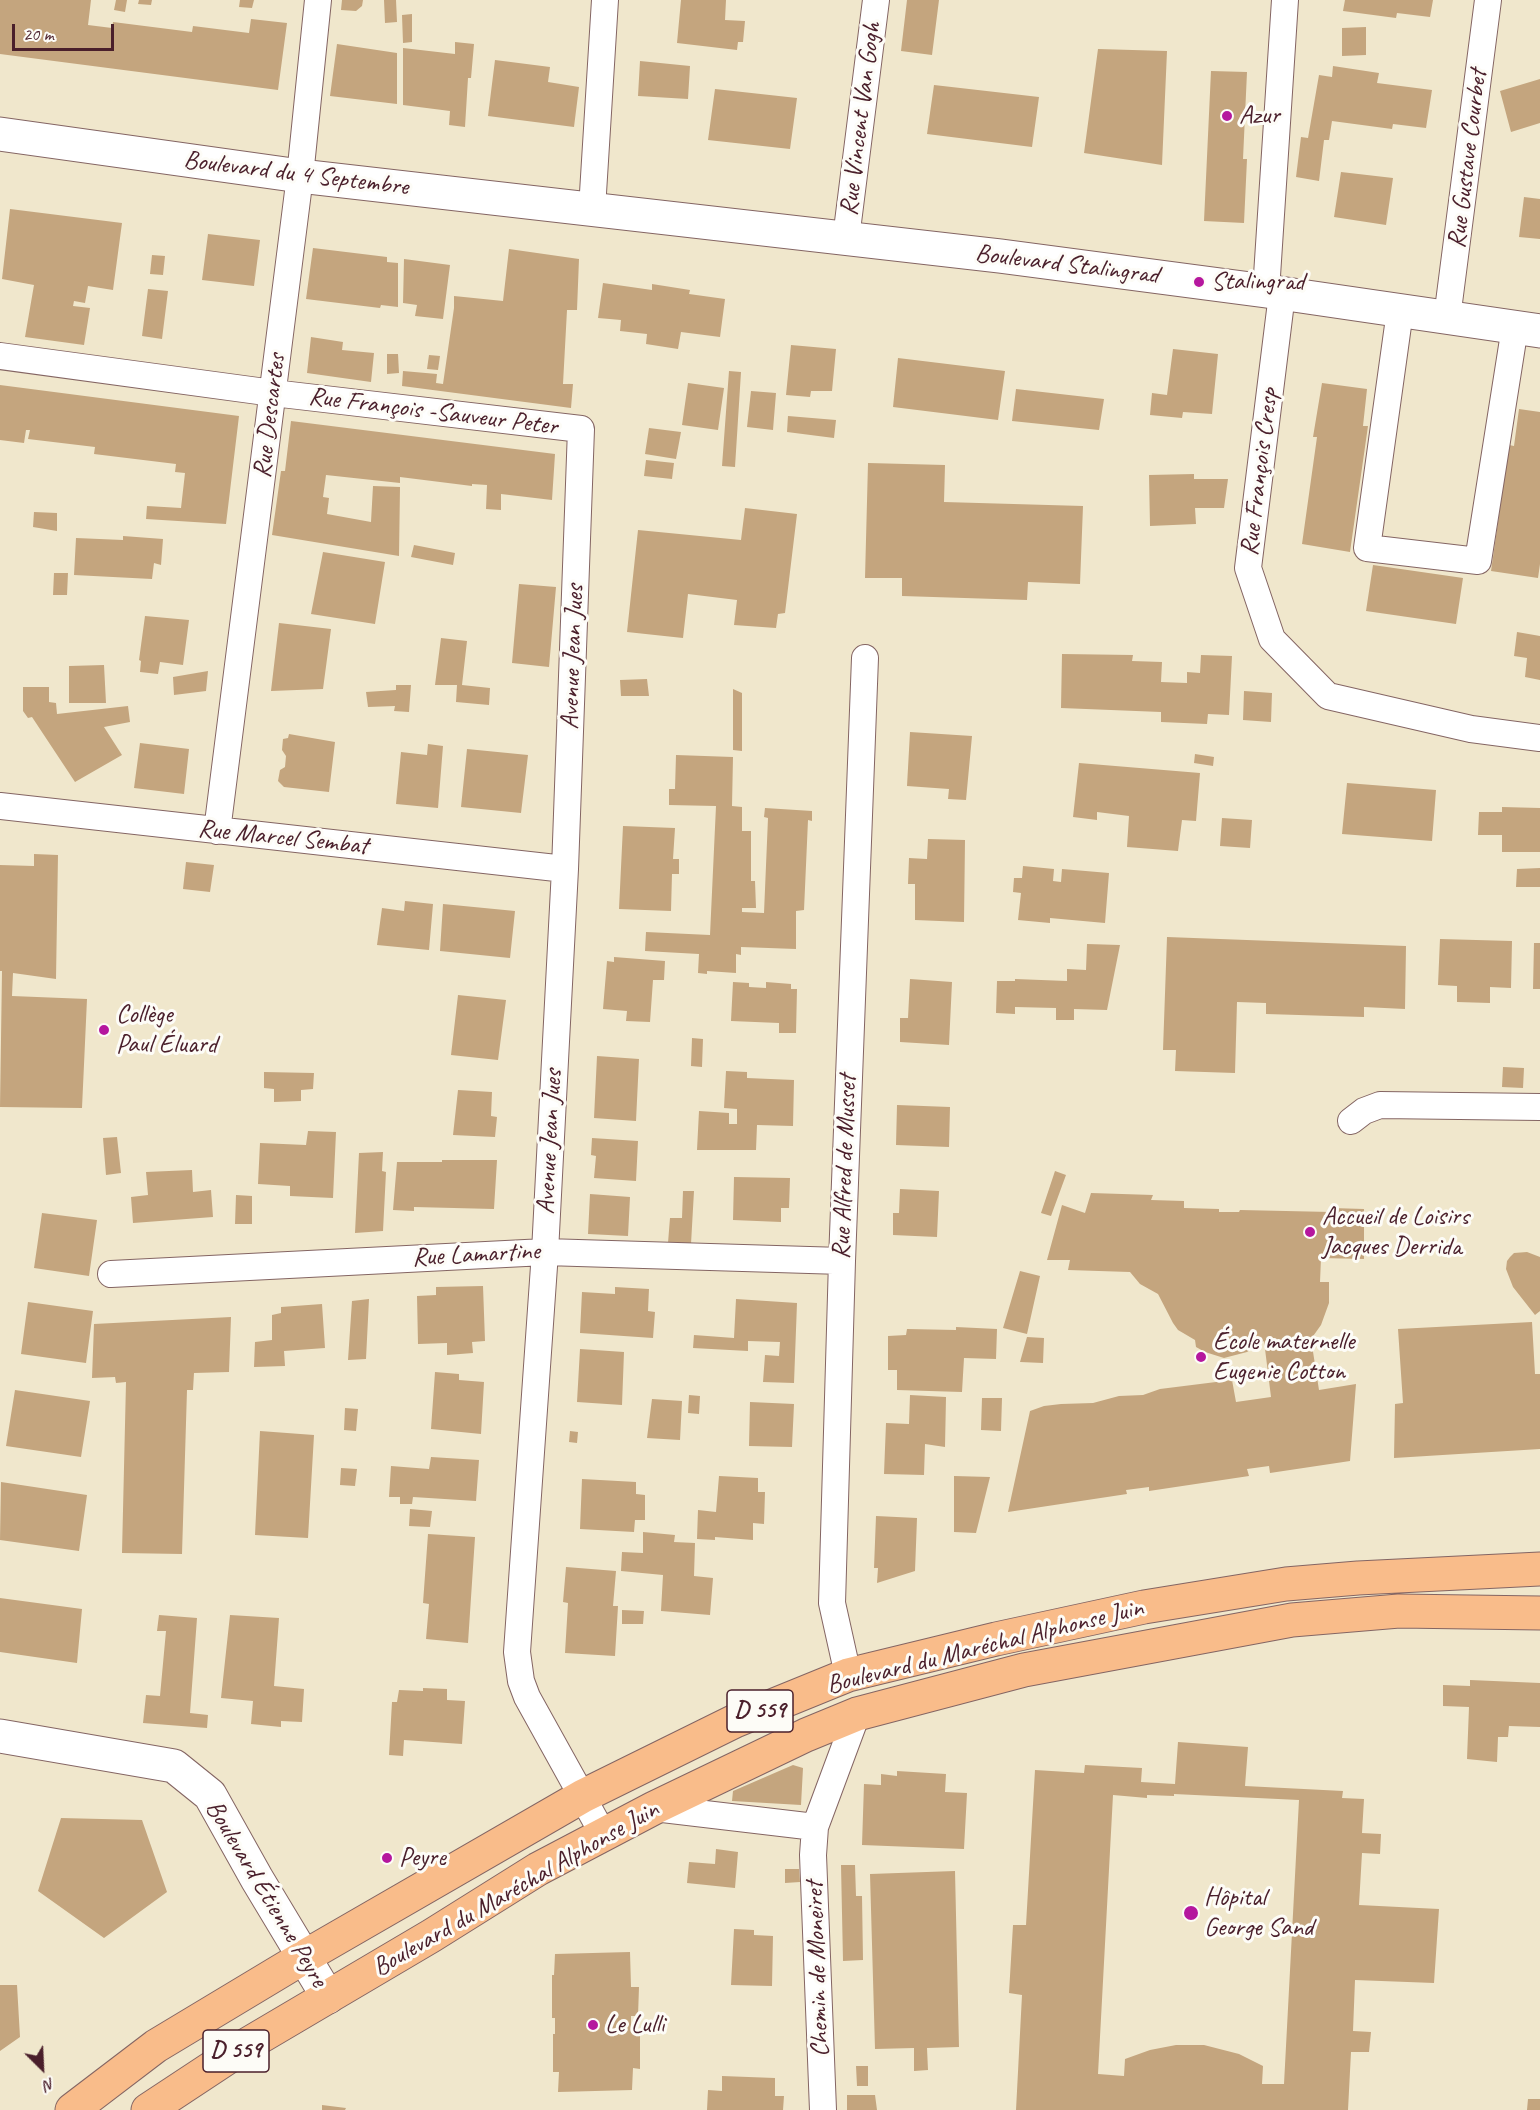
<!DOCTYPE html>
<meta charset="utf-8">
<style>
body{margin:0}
#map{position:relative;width:1540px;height:2110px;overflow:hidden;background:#f0e7cc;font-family:Caveat,sans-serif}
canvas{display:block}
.north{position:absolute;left:12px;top:2038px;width:60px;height:60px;-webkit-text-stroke:4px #fdfcf7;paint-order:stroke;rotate:156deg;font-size:16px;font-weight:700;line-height:24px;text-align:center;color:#4a1f2b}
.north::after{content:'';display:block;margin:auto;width:21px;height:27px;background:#4a1f2b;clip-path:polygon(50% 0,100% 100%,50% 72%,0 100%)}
.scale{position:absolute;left:12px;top:24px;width:102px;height:27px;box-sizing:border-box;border:3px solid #4a1f2b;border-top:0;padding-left:8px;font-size:18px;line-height:21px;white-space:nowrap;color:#4a1f2b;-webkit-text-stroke:4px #fdfcf7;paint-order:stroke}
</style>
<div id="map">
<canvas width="1540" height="2110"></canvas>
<div class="north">N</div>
<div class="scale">20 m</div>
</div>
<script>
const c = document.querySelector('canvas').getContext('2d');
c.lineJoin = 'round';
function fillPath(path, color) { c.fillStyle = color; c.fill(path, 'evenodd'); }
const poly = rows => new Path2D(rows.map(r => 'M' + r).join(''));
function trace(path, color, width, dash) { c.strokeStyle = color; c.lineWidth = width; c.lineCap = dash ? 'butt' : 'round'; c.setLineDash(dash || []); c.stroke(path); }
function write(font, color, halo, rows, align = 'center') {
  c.font = font + ' Caveat,sans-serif'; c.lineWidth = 6; c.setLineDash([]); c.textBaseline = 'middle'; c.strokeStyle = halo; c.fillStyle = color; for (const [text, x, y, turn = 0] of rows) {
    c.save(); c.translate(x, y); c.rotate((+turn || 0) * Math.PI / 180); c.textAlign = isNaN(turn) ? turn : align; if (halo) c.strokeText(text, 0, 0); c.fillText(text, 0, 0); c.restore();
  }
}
const building = poly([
 [0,0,91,0,88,25,112,28,113,22,192,32,193,26,249,33,251,19,287,23,278,90,0,54],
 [116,0,127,0,125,12,114,10],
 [139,0,152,0,151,5,138,4],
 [240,0,254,0,252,8,239,7],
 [342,0,363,0,362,6,356,11,341,10],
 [384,0,396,0,397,22,385,23],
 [681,0,726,0,725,20,745,21,743,42,738,42,737,50,677,43],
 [907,0,939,0,932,55,901,51],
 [1345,0,1433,0,1430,17,1397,13,1396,18,1343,11],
 [412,14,412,42,403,43,402,15],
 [1366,27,1366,55,1342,56,1342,28],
 [455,42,474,44,471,78,468,78,465,127,449,125,450,111,403,105,403,48,455,54],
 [337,44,397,53,397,104,330,96],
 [1098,49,1167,51,1162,165,1084,153],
 [495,60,550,67,548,82,579,87,574,127,488,116],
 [640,61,690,66,688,99,638,96],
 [1333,66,1379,73,1377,83,1432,90,1426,128,1393,124,1392,129,1332,121,1329,140,1324,140,1319,181,1296,177,1301,137,1308,138,1319,75,1332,77],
 [1211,71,1247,72,1243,159,1247,159,1244,223,1204,221],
 [1540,79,1540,123,1511,132,1500,91],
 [934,85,1039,97,1032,147,927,134],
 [715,89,797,98,790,149,708,140],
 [1341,172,1393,178,1386,225,1334,217],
 [1524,197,1540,199,1540,239,1519,237],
 [10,209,122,223,113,290,88,286,85,303,74,301,73,306,90,308,84,345,25,337,34,285,2,279],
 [208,234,260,240,254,286,202,280],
 [313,248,387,257,387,262,398,263,398,307,381,305,380,308,306,299],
 [509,249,579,259,577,310,567,310,563,384,573,384,571,408,402,386,403,371,437,374,436,383,443,384,454,308,454,296,503,301],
 [152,255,165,256,163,275,150,274],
 [404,259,450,265,443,319,415,316,417,305,403,303],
 [603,283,652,290,652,284,690,290,689,294,725,299,720,337,681,332,678,349,646,344,647,334,620,331,621,320,598,318],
 [148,289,168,291,162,339,142,336],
 [311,337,343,342,342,350,374,353,371,382,307,373],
 [791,345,836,349,832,391,811,391,810,397,786,395],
 [1173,349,1218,354,1212,414,1183,412,1182,418,1150,415,1152,393,1167,395],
 [387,354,398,354,399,373,387,374],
 [429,355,440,356,438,370,427,369],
 [898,358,1005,371,998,420,893,407],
 [729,371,741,372,735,467,722,466],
 [688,383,724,388,718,430,682,425],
 [1322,383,1367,389,1363,426,1368,426,1350,552,1302,544,1317,437,1313,437],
 [0,385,239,416,226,524,146,519,147,506,181,508,185,473,175,472,176,464,94,454,95,447,28,439,30,430,26,430,24,443,0,440],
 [1016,389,1104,399,1099,430,1012,421],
 [751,391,776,393,773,430,747,427],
 [1519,409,1540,412,1540,564,1538,578,1491,571,1509,445,1514,446],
 [788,416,836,420,834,438,787,432],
 [291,421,555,454,552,500,501,494,501,510,486,509,487,485,472,484,472,486,400,477,400,483,326,475,323,497,329,498,327,514,371,522,373,486,400,487,399,556,272,535,281,471,285,471],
 [649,428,681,432,676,459,645,454],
 [646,460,674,463,672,479,644,476],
 [868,463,945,465,944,502,1083,506,1080,584,1028,582,1027,600,902,596,902,578,865,578],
 [1194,474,1194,479,1228,479,1224,508,1195,508,1196,524,1150,526,1149,475],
 [745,508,797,514,785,613,778,614,776,628,734,625,737,600,688,594,683,638,627,632,638,530,741,540],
 [34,512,57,513,57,531,33,527],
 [123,536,163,539,161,565,154,563,152,579,74,575,76,538,123,540],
 [414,545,455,553,453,565,411,557],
 [323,552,385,562,375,624,311,614],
 [1373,565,1463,578,1456,624,1366,611],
 [54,573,68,573,67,595,53,595],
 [519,584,556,587,549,667,512,663],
 [145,616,189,620,183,665,160,662,158,674,140,672,141,661,139,660],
 [279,623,331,629,323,689,271,691],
 [1517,632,1540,636,1540,680,1525,677,1527,658,1514,656],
 [441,638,467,641,462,685,490,688,489,705,456,702,457,685,435,685],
 [1062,654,1133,655,1132,661,1162,662,1161,682,1187,683,1187,672,1200,673,1201,655,1232,656,1229,715,1208,714,1207,724,1161,722,1161,712,1061,708],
 [104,665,106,703,69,703,69,666],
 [208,671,206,691,174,695,173,677],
 [647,679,649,696,621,696,620,680],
 [396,685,411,685,409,712,394,711,395,706,368,707,366,692,396,690],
 [23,687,49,687,49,702,56,703,57,714,128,706,130,722,104,727,122,755,75,782,32,717,28,718,23,711],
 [733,689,742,693,742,751,733,750],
 [1244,691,1272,693,1271,722,1243,720],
 [910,732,972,736,966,800,948,799,949,789,907,786],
 [289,734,335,742,329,792,284,787,278,781,280,770,285,767,286,756,282,750,283,739,288,738],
 [140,743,189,749,184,794,134,788],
 [428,744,443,746,438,808,396,804,401,752,427,755],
 [467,749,528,755,521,813,461,807],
 [1195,754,1214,757,1213,766,1194,763],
 [676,755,733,757,732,806,742,807,742,831,751,831,751,881,755,881,756,908,742,908,742,912,764,913,768,818,764,817,765,808,812,811,812,821,808,820,804,910,796,911,796,949,741,947,741,955,736,954,736,973,707,971,707,974,698,973,699,954,645,951,646,932,710,935,716,806,669,805,669,789,675,789],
 [1079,763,1200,773,1196,821,1182,820,1178,851,1127,847,1129,816,1097,812,1097,820,1073,817],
 [1347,783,1436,790,1432,841,1342,834],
 [1502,807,1540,808,1540,852,1502,852,1502,835,1478,835,1479,812,1502,812],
 [1222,818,1252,820,1250,848,1220,846],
 [623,826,675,828,673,859,679,859,679,874,672,874,671,911,619,909],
 [928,839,965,840,964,922,915,920,915,884,908,884,909,858,927,859],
 [34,854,58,855,56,979,13,973,12,996,87,999,82,1108,0,1107,2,971,0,971,0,865,34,866],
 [186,862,214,865,210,892,183,889],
 [1023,866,1054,869,1053,881,1061,882,1062,869,1109,873,1105,923,1050,918,1050,923,1018,920,1021,893,1013,892,1014,878,1022,878],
 [1540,868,1540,887,1516,887,1517,869],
 [405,901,433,904,429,950,377,945,382,908,404,911],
 [443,904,515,911,510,958,440,951],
 [1167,937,1406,946,1405,1009,1364,1007,1364,1017,1266,1014,1266,1003,1237,1002,1235,1073,1175,1071,1176,1050,1163,1050],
 [1440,939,1512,941,1511,988,1490,987,1490,1003,1457,1002,1457,986,1438,985],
 [1534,943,1540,943,1540,989,1533,989],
 [1087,944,1120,945,1107,1010,1074,1009,1074,1020,1056,1020,1056,1008,1015,1007,1015,1014,996,1013,997,981,1015,981,1015,979,1067,981,1067,969,1086,970],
 [614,957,665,961,664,980,653,980,650,1022,626,1021,627,1011,603,1009,607,961,614,962],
 [910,979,952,982,949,1045,900,1042,900,1018,908,1018],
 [733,982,749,983,749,987,766,988,766,982,791,984,791,989,797,989,796,1033,779,1033,779,1023,731,1021],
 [458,995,506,1000,498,1060,451,1055],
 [692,1038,703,1039,702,1067,691,1066],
 [597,1056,639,1059,636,1121,594,1118],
 [1503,1067,1524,1068,1523,1088,1502,1087],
 [726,1071,747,1072,747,1078,794,1080,793,1126,757,1125,756,1150,697,1150,699,1111,729,1113,729,1124,737,1124,737,1109,724,1108],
 [264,1072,314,1073,313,1089,301,1090,301,1101,274,1102,274,1089,264,1088],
 [458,1090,492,1092,491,1116,497,1117,495,1137,453,1135],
 [897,1105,950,1107,949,1147,896,1145],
 [308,1131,336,1132,333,1198,290,1196,290,1186,258,1184,260,1143,306,1145],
 [117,1137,121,1173,106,1175,103,1138],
 [592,1138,638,1141,636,1181,594,1178,596,1156,591,1155],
 [383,1152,382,1171,386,1172,383,1231,355,1233,359,1153],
 [442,1160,497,1160,494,1209,414,1207,414,1211,393,1210,397,1162,442,1162],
 [192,1170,193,1192,211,1190,213,1217,133,1223,131,1197,148,1195,146,1172],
 [1055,1171,1066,1175,1051,1216,1041,1213],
 [734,1177,790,1178,789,1208,781,1208,781,1222,733,1220],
 [900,1189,939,1191,937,1237,893,1235,893,1213,899,1213],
 [683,1191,694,1191,691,1244,668,1243,670,1218,682,1218],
 [1091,1193,1153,1195,1151,1200,1184,1201,1184,1208,1219,1209,1219,1212,1239,1212,1240,1210,1331,1212,1331,1208,1364,1209,1364,1259,1321,1258,1320,1282,1329,1282,1329,1303,1321,1325,1311,1339,1319,1390,1356,1384,1350,1461,1270,1473,1269,1466,1247,1469,1249,1476,1149,1491,1149,1487,1126,1490,1127,1494,1008,1512,1030,1411,1044,1406,1061,1404,1093,1403,1119,1396,1143,1395,1160,1389,1232,1380,1236,1402,1271,1397,1264,1341,1247,1352,1224,1358,1205,1352,1196,1347,1195,1340,1178,1330,1173,1323,1158,1294,1140,1284,1130,1272,1068,1270,1070,1260,1047,1260,1062,1205,1085,1213],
 [590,1194,630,1197,628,1236,588,1234],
 [236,1195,252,1196,252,1224,235,1224],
 [42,1213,97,1220,89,1276,34,1268],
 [1527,1252,1540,1257,1540,1311,1535,1315,1513,1287,1506,1269,1507,1261,1510,1257,1514,1253],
 [1020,1271,1040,1276,1027,1334,1003,1328],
 [483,1286,485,1341,472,1342,473,1353,447,1355,447,1343,418,1344,417,1296,436,1295,436,1287],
 [615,1287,649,1289,648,1311,655,1312,653,1338,580,1333,582,1292,615,1294],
 [369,1299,366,1359,348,1360,352,1301],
 [736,1299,797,1303,794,1383,763,1382,765,1355,779,1356,780,1342,748,1341,748,1351,693,1348,694,1335,734,1338],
 [28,1302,93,1311,86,1363,21,1354],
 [322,1304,325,1348,284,1351,285,1366,254,1367,255,1342,272,1340,272,1315,281,1313,281,1307],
 [231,1317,229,1372,194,1373,193,1390,187,1390,182,1554,122,1553,126,1382,116,1383,115,1377,92,1378,94,1324],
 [1532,1322,1535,1374,1540,1374,1540,1449,1394,1458,1395,1404,1403,1403,1398,1329],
 [956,1327,997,1329,996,1359,964,1358,962,1392,897,1390,897,1370,888,1370,888,1336,906,1335,907,1329,956,1330],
 [1027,1337,1044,1338,1043,1363,1020,1362],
 [580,1349,624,1352,622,1405,577,1402],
 [435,1372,459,1374,459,1380,484,1382,481,1434,431,1429],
 [15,1390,90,1401,81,1457,6,1446],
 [689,1395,700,1396,699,1414,688,1413],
 [910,1395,946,1397,945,1447,925,1444,924,1475,884,1474,886,1423,909,1424],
 [982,1398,1002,1398,1001,1431,981,1430],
 [652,1399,682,1401,680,1440,647,1438],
 [750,1402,794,1404,792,1447,749,1446],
 [345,1408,358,1409,356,1431,344,1430],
 [260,1431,314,1435,308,1538,255,1535],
 [570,1431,578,1432,577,1443,569,1442],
 [431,1457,479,1460,476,1501,413,1497,412,1504,400,1504,400,1497,389,1497,391,1466,429,1469],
 [341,1468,357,1469,355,1486,340,1485],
 [719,1476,758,1478,758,1492,765,1492,764,1524,753,1523,753,1540,715,1537,715,1540,697,1539,698,1510,716,1512],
 [954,1476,990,1477,976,1533,954,1532],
 [582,1479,636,1482,636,1494,645,1495,645,1520,635,1520,634,1532,580,1529],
 [1,1482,87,1495,79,1551,0,1540],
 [410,1509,432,1511,430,1527,409,1526],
 [876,1516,917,1518,915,1571,877,1583,878,1568,874,1568],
 [643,1532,675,1535,674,1542,695,1543,694,1576,713,1578,710,1615,661,1611,663,1575,621,1571,622,1552,643,1553],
 [428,1534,475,1537,468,1643,426,1639,429,1604,423,1603],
 [566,1567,616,1571,613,1606,618,1606,615,1656,565,1653,568,1603,563,1602],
 [0,1598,82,1609,77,1663,0,1652],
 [622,1610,644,1611,643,1624,622,1624],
 [159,1615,197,1618,190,1713,208,1715,207,1728,143,1723,146,1695,160,1696,166,1631,157,1631],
 [230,1615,279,1618,274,1686,304,1689,302,1722,281,1721,281,1727,251,1724,253,1701,221,1698],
 [1470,1680,1540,1683,1540,1727,1509,1726,1508,1737,1498,1737,1497,1762,1467,1759,1469,1707,1443,1706,1443,1685,1470,1686],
 [423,1688,447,1689,447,1700,465,1701,462,1744,404,1740,403,1756,389,1755,392,1702,397,1702,399,1690,423,1691],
 [1178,1742,1248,1747,1245,1786,1343,1791,1342,1798,1364,1799,1362,1833,1381,1834,1380,1854,1362,1853,1359,1905,1439,1909,1434,1983,1355,1980,1353,2031,1371,2032,1369,2052,1351,2052,1348,2110,1016,2110,1022,1995,1009,1993,1013,1925,1026,1925,1035,1770,1084,1773,1085,1765,1142,1768,1141,1782,1175,1784],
 [1174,1794,1299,1800,1284,2084,1262,2084,1263,2066,1239,2054,1204,2045,1176,2045,1150,2050,1125,2059,1124,2076,1098,2074,1113,1795,1147,1798,1147,1795,1174,1796],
 [793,1765,803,1768,801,1805,732,1801,733,1791],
 [897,1771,946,1774,945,1792,967,1793,964,1849,862,1845,864,1784,881,1785,881,1774,897,1776],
 [61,1818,142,1820,167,1892,104,1938,38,1891],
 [716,1849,738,1852,735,1888,687,1883,689,1862,715,1864],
 [841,1865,855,1865,856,1896,862,1896,863,1960,843,1961],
 [785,1869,799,1869,800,1882,785,1883],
 [955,1871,959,2047,927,2048,928,2070,914,2071,914,2048,875,2049,870,1874],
 [734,1929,754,1930,754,1935,773,1936,772,1986,731,1985],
 [630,1952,631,1987,639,1987,638,2016,631,2016,631,2032,640,2033,640,2069,633,2068,632,2090,558,2092,559,2072,553,2072,553,2034,555,2034,555,2018,552,2018,552,1975,554,1975,555,1954],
 [0,1985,17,1985,20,2037,0,2051],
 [856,2066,868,2066,868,2086,857,2086],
 [722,2076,775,2078,775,2096,784,2096,783,2110,707,2110,708,2090,722,2091],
 [847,2095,875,2095,877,2110,847,2110],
 [1528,2099,1540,2099,1540,2110,1527,2110],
 [322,2105,346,2108,345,2110,322,2110]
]);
const minor = poly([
 [592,209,605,0],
 [846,238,876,0],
 [1266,291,1285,0],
 [1282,294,1248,568,1272,639,1328,696,1471,729,1540,738],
 [1400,311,1367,548,1478,561,1515,327],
 [1447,318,1488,0],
 [0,356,273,393,581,429,565,869,545,1252,517,1652,521,1681,527,1697,603,1834],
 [0,806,565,869],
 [217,831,300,176,318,0],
 [1351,1121,1364,1111,1380,1105,1540,1107],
 [111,1274,545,1252,842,1261],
 [848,1675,832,1603,842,1261,865,658],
 [654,1808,815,1827],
 [823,2110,813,1855,815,1827,857,1714]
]);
const tertiary = poly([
 [0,134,300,176,1000,256,1266,291,1540,331],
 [0,1736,174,1766,210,1795,257,1879,328,1997]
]);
const primary = poly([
 [72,2110,156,2046,304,1957,583,1796,735,1721,848,1675,996,1639,1144,1607,1286,1584,1358,1578,1540,1569],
 [148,2110,248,2044,431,1936,538,1869,654,1808,806,1735,857,1714,1024,1670,1292,1620,1399,1611,1540,1613]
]);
const markers = [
 [1227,116,6,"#b5179e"],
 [1199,282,6,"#b5179e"],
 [104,1030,6,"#b5179e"],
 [1310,1232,6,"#b5179e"],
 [1201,1357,6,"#b5179e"],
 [387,1858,6,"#b5179e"],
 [1191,1913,8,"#b5179e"],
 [593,2025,6,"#b5179e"]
];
const shields = [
 [760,1711,66],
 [236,2051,66]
];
const shieldNames = [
 ["D 559",760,1711],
 ["D 559",236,2051]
];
const poiNames = [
 ["Azur",1239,116],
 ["Stalingrad",1211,282],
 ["Collège",116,1015],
 ["Paul Éluard",116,1045],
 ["Accueil de Loisirs",1322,1217],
 ["Jacques Derrida",1322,1247],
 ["École maternelle",1213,1342],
 ["Eugenie Cotton",1213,1372],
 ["Peyre",399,1858],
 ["Hôpital",1204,1898],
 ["George Sand",1204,1928],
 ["Le Lulli",605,2025]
];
const streetNames = [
 ["Rue Vincent Van Gogh",861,119,-83],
 ["Rue Gustave Courbet",1468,159,-83],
 ["Boulevard du 4 Septembre",296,174,7],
 ["Boulevard Stalingrad",1067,265,7],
 ["Rue François -Sauveur Peter",433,412,7],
 ["Rue Descartes",270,416,-83],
 ["Rue François Cresp",1260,472,-83],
 ["Avenue Jean Jues",573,657,-88],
 ["Rue Marcel Sembat",283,838,6],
 ["Avenue Jean Jues",550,1142,-87],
 ["Rue Alfred de Musset",845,1167,-88],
 ["Rue Lamartine",476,1255,-3],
 ["Boulevard du Maréchal Alphonse Juin",985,1647,-14],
 ["Boulevard du Maréchal Alphonse Juin",516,1889,-30],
 ["Boulevard Étienne Peyre",266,1894,59],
 ["Chemin de Moneiret",818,1969,-92]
];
fillPath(building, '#c4a57e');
trace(minor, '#846563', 28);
trace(tertiary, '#846563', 35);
trace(primary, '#846563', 35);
trace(minor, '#fff', 26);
trace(tertiary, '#fff', 33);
trace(primary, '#f9bc8a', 33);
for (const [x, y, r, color] of markers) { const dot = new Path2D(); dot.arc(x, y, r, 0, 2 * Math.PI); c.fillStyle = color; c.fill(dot); trace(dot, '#fdfcf7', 2); }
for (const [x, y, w] of shields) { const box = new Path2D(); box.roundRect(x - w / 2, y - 21, w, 42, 4.5); c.fillStyle = '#fdfcf7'; c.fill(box); trace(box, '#4a1f2b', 1.5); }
write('bold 24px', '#4a1f2b', null, shieldNames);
write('26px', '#4a1f2b', '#fdfcf7', poiNames, 'left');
write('26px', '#4a1f2b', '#fdfcf7', streetNames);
</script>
